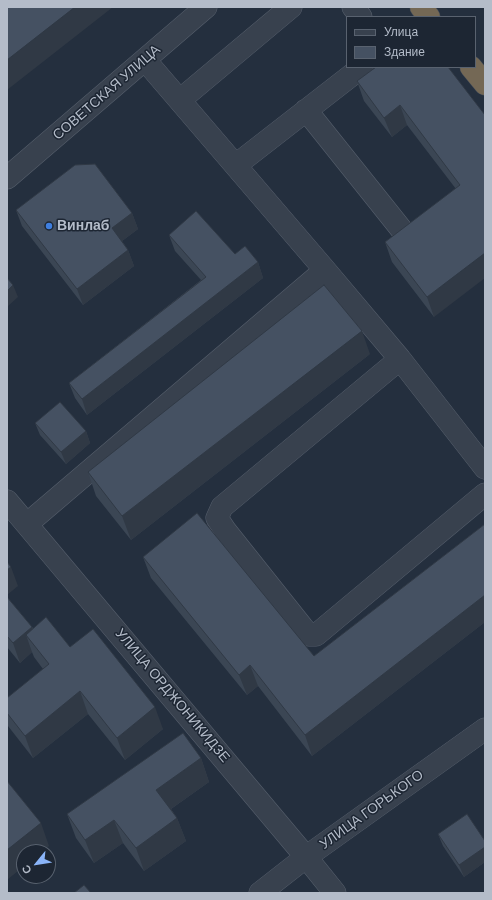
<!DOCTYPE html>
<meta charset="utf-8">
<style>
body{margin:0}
#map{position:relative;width:492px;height:900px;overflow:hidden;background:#242f3e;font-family:"DM Sans",sans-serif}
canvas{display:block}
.frame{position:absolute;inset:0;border:8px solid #b4bcc9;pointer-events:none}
.legend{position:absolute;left:346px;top:16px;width:130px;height:52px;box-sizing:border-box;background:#1d2633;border:1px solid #59626f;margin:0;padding:5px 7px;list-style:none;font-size:12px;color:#b4bcc9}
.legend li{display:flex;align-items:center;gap:8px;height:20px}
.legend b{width:20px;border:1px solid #59626f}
.north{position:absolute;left:16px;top:844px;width:40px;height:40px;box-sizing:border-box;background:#1d2633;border:1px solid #59626f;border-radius:50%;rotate:240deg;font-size:11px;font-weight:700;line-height:16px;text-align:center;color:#b4bcc9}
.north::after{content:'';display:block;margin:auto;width:14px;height:18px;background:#8ab4f8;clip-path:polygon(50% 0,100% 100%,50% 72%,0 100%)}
</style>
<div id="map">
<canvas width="492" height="900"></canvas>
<div class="frame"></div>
<ul class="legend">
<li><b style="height:5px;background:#38414e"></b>Улица</li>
<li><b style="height:11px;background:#455162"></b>Здание</li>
</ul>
<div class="north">С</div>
</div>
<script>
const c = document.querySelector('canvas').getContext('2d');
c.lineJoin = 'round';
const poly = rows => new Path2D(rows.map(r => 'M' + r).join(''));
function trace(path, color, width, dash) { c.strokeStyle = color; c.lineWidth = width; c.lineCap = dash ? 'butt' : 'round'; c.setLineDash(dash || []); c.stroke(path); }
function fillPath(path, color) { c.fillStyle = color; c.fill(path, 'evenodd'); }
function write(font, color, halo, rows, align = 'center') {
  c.font = font + ' "DM Sans",sans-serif'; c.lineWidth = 3; c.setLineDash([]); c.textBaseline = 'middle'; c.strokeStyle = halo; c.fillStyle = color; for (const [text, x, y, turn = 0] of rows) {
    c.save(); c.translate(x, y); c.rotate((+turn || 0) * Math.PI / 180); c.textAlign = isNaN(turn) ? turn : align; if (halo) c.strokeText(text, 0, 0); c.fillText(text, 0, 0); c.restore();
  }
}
const minor = poly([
 [353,7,361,17],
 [145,60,325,270,400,359,485,468],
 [180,100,291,7],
 [306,110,401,229],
 [236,165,362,67],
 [7,178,206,7],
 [400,359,222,507,217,518,225,530,303,628,309,635,316,635,485,494],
 [7,501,306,857,335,893],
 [27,524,325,270],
 [260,893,306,857,485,729]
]);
const highway = poly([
 [421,7,429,17],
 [471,67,485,84]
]);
const wall = poly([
 [357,81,485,115,434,317,392,262,385,242,456,189,407,125,392,137,364,101],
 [16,210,132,213,138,229,122,241,128,250,134,266,83,305,22,226],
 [169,235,235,254,258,262,263,278,87,415,75,398,69,383,201,280,175,251],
 [370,354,131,540,96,496,88,472],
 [35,423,86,431,90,443,66,464,40,435],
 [485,524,485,622,312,756,258,686,247,695,151,578,143,557,314,656],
 [7,597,32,627,33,628,70,647,163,729,125,760,88,714,33,758,8,726,7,724,7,698,43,669,34,657,32,652,20,663,7,647],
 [201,758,209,782,171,809,177,818,186,841,144,871,123,843,94,863,76,838,67,814],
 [438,834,485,841,485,862,464,877,443,846]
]);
const shadedWall = poly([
 [75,7,113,7,7,90,7,60],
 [400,105,407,125,392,137,384,118],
 [132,213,138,229,118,244,112,228],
 [128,250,134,266,83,305,77,289],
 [485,253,485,278,434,317,427,297],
 [258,262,263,278,87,415,82,399],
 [13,285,18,297,7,307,7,291],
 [362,331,370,354,131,540,122,516],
 [86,431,90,443,66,464,61,452],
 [11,567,18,586,7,595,7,570],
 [485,595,485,622,312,756,305,735],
 [32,627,39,646,26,635,32,652,20,663,13,643],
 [250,665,258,686,247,695,239,675],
 [80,691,88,714,33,758,25,736],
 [155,707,163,729,125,760,117,738],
 [201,758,209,782,165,813,156,790],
 [177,818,186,841,144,871,136,848],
 [114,820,123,843,94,863,85,840],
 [41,823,49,846,42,852,24,852,24,866,7,880,7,850],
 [485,847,485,862,464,877,459,865]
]);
const building = poly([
 [7,7,75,7,7,60,7,7],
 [376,67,448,67,485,115,485,253,427,297,385,242,460,185,400,105,384,118,357,81,376,67],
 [95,164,132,213,112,228,128,250,77,289,16,210,75,165,95,164],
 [196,211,235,254,245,246,258,262,82,399,69,383,206,277,169,235,196,211],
 [7,278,13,285,7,291,7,278],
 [324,285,362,331,122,516,88,472,324,285],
 [60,402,86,431,61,452,35,423,60,402],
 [197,513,314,656,485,524,485,595,305,735,250,665,239,675,143,557,197,513],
 [7,562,11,567,7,570,7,562],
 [7,597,32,627,13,643,7,636,7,597],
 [46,617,70,647,93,629,155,707,117,738,80,691,25,736,7,713,7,698,49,664,26,635,46,617],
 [183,733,201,758,156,790,177,818,136,848,114,820,85,840,67,814,183,733],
 [7,781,41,823,7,850,7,781],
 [467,814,485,841,485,847,459,865,438,834,467,814],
 [84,885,91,893,74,893,84,885]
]);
const markers = [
 [49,226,4,"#3f7fe0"]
];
const streetNames = [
 ["СОВЕТСКАЯ УЛИЦА",107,93,-41],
 ["УЛИЦА ОРДЖОНИКИДЗЕ",172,696,50],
 ["УЛИЦА ГОРЬКОГО",372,810,-36]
];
const poiNames = [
 ["Винлаб",57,226]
];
trace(minor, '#565f6c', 23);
trace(highway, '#434c59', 23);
trace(minor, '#38414e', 22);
trace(highway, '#746855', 22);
fillPath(wall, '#3b4654');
fillPath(shadedWall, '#303945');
fillPath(building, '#455162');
trace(building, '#303945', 1);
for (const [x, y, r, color] of markers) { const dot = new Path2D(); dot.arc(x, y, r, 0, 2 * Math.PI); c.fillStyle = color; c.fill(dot); trace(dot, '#1d2633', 1.5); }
write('14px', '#b4bcc9', '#1d2633', streetNames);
write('bold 14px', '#b4bcc9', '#1d2633', poiNames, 'left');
</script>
